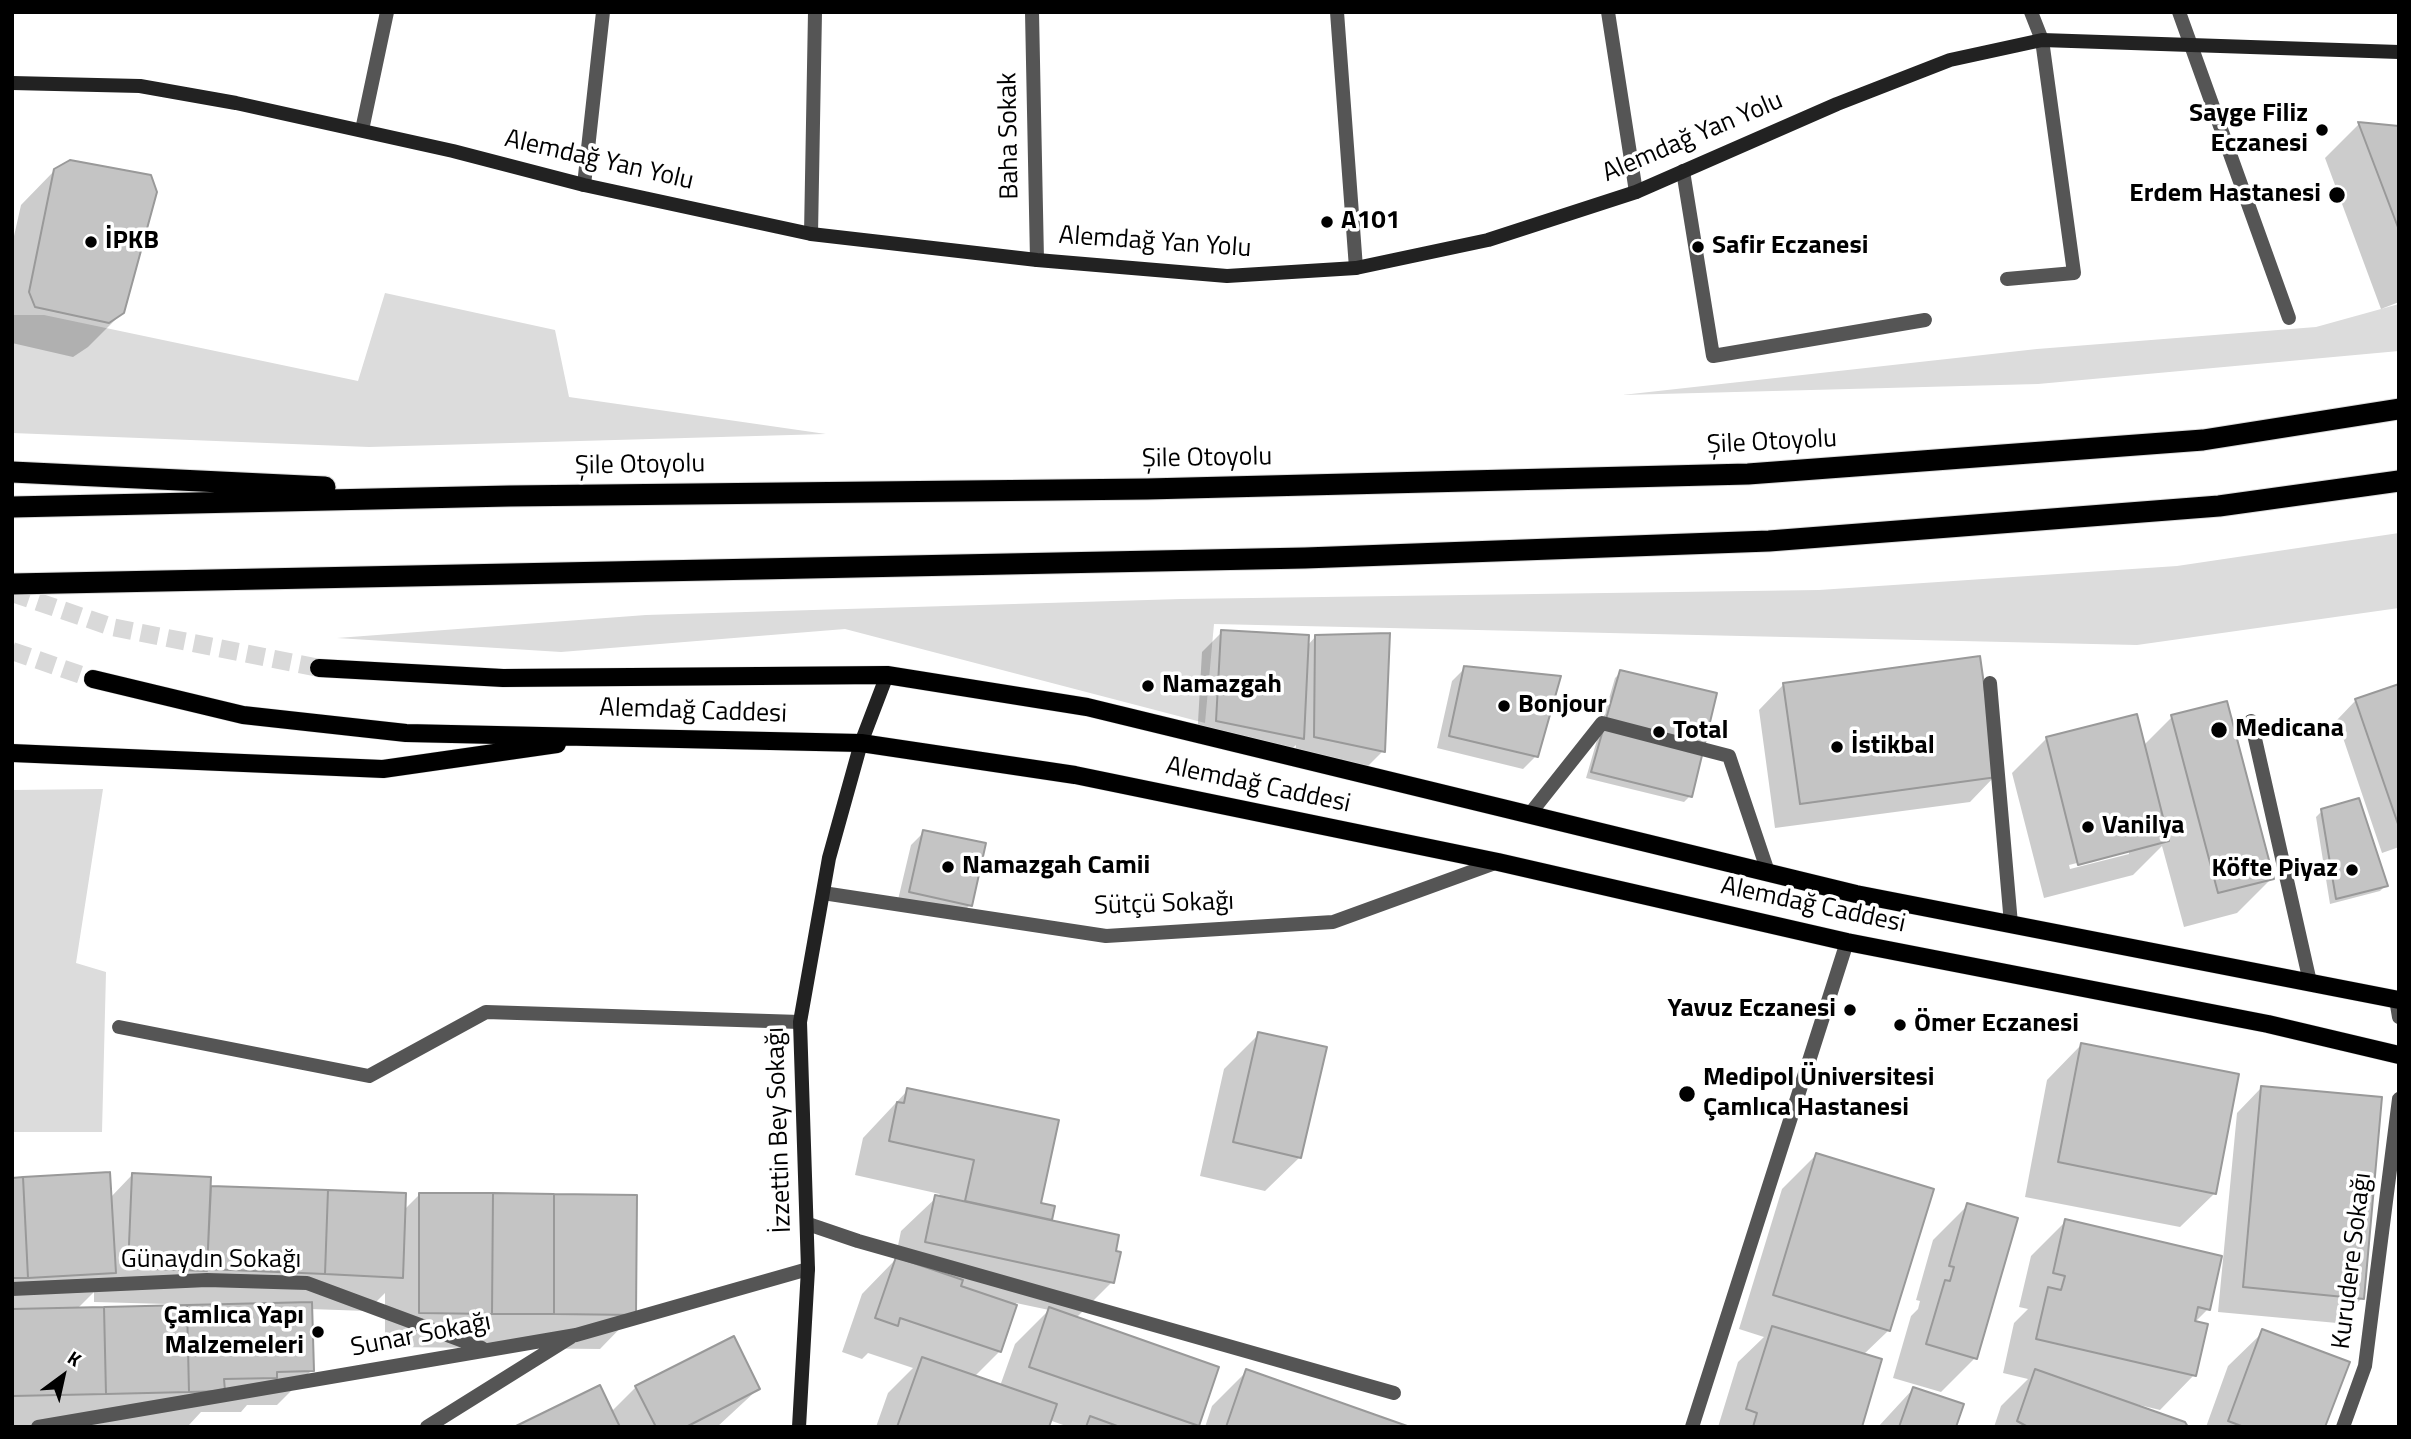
<!DOCTYPE html>
<meta charset="utf-8">
<style>
body{margin:0}
#map{position:relative;width:2411px;height:1439px;overflow:hidden;background:#fff;font-family:"Titillium Web",sans-serif}
canvas{display:block}
.frame{position:absolute;inset:0;border:14px solid #000;pointer-events:none}
.north{position:absolute;left:28px;top:1341px;width:70px;height:70px;-webkit-text-stroke:5px #fff;paint-order:stroke;rotate:33deg;font-size:19px;font-weight:700;line-height:28px;text-align:center;color:#000}
.north::after{content:'';display:block;margin:auto;width:24px;height:32px;background:#000;clip-path:polygon(50% 0,100% 100%,50% 72%,0 100%)}
</style>
<div id="map">
<canvas width="2411" height="1439"></canvas>
<div class="frame"></div>
<div class="north">K</div>
</div>
<script>
const c = document.querySelector('canvas').getContext('2d');
c.lineJoin = 'round';
function fillPath(path, color) { c.fillStyle = color; c.fill(path, 'evenodd'); }
const poly = rows => new Path2D(rows.map(r => 'M' + r).join(''));
function trace(path, color, width, dash) { c.strokeStyle = color; c.lineWidth = width; c.lineCap = dash ? 'butt' : 'round'; c.setLineDash(dash || []); c.stroke(path); }
function write(font, color, halo, rows, align = 'center') {
  c.font = font + ' "Titillium Web",sans-serif'; c.lineWidth = 7; c.setLineDash([]); c.textBaseline = 'middle'; c.strokeStyle = halo; c.fillStyle = color; for (const [text, x, y, turn = 0] of rows) {
    c.save(); c.translate(x, y); c.rotate((+turn || 0) * Math.PI / 180); c.textAlign = isNaN(turn) ? turn : align; if (halo) c.strokeText(text, 0, 0); c.fillText(text, 0, 0); c.restore();
  }
}
const green = poly([
 [385,293,555,330,569,397,826,434,369,447,12,433,12,315,44,315,358,381],
 [2399,304,2399,351,2038,384,1622,395,2037,349,2316,327],
 [2399,533,2399,608,2137,645,1214,624,1205,723,845,629,561,652,337,638,646,615,1181,599,1819,590,2177,566],
 [103,789,76,963,106,972,102,1132,12,1132,12,790]
]);
const shadow = poly([
 [2359,124,2399,128,2399,302,2381,309,2325,158],
 [55,170,123,312,88,347,73,357,12,343,12,245,21,205],
 [1222,632,1307,646,1316,636,1383,751,1364,770,1295,756,1296,745,1283,757,1197,740,1202,652],
 [1465,668,1536,756,1523,769,1437,748,1452,681],
 [1621,672,1690,796,1684,802,1586,778,1615,678],
 [1784,684,1995,776,1970,802,1775,828,1759,710],
 [2399,686,2399,847,2382,853,2337,720,2356,700],
 [2172,717,2272,878,2237,913,2184,927,2162,846,2133,875,2044,898,2012,773,2047,738,2143,746],
 [2129,850,2129,854,2070,869,2069,865],
 [2322,811,2386,885,2380,891,2330,904,2316,817],
 [924,832,970,905,957,918,897,904,911,845],
 [1259,1034,1300,1157,1265,1191,1200,1176,1224,1069],
 [2081,1045,2215,1193,2180,1227,2025,1197,2047,1080],
 [2262,1087,2362,1298,2337,1323,2218,1312,2237,1113],
 [908,1090,1039,1205,1053,1208,1050,1221,1112,1282,1076,1318,1217,1368,1196,1427,1069,1427,1049,1420,1047,1427,876,1427,888,1393,913,1368,868,1353,862,1359,842,1352,862,1294,895,1260,901,1231,940,1194,855,1175,863,1138],
 [1016,1303,1049,1310,1015,1344,1000,1386,974,1377,1000,1351],
 [1816,1155,1931,1191,1888,1331,1863,1355,1860,1427,1718,1427,1738,1362,1764,1337,1739,1329,1782,1189],
 [132,1175,209,1187,404,1195,404,1210,420,1194,634,1314,600,1349,385,1347,385,1293,367,1311,310,1309,312,1370,277,1405,247,1405,241,1412,201,1412,189,1425,12,1427,12,1179,110,1198],
 [94,1292,94,1302,167,1304,167,1307,77,1309],
 [1968,1205,1975,1358,1941,1392,1893,1378,1911,1316,1918,1309,1920,1301,1916,1300,1933,1240],
 [2066,1221,2208,1309,2195,1322,2194,1375,2160,1410,2135,1404,2134,1406,2186,1427,1994,1427,2001,1406,2028,1379,2003,1373,2014,1323,2028,1309,2019,1307,2031,1256],
 [2263,1332,2323,1427,2206,1427,2228,1366],
 [1247,1371,1404,1427,1205,1427,1212,1406],
 [636,1387,758,1389,717,1427,518,1427,611,1412],
 [1913,1389,1954,1427,1878,1427]
]);
const building = poly([
 [2358,122,2399,126,2399,230,2358,122],
 [70,160,151,175,157,192,124,313,109,323,35,307,29,292,54,169,70,160],
 [1221,630,1309,635,1304,739,1216,721,1221,630],
 [1390,633,1385,752,1314,737,1315,635,1390,633],
 [1980,656,1997,777,1800,804,1783,683,1980,656],
 [1464,666,1561,676,1538,757,1449,736,1464,666],
 [1620,670,1717,693,1692,797,1591,772,1620,670],
 [2399,684,2399,827,2355,699,2399,684],
 [2227,701,2274,879,2218,893,2171,715,2227,701],
 [2137,714,2169,841,2078,865,2046,737,2137,714],
 [2359,798,2388,886,2336,899,2321,809,2359,798],
 [923,830,986,843,972,906,909,892,923,830],
 [1258,1032,1327,1047,1301,1158,1233,1142,1258,1032],
 [2081,1043,2239,1074,2216,1194,2058,1162,2081,1043],
 [2261,1086,2382,1097,2364,1299,2243,1287,2261,1086],
 [907,1088,1059,1120,1041,1203,1055,1206,1052,1220,965,1201,974,1160,889,1141,897,1102,904,1103,907,1088],
 [1816,1153,1934,1189,1890,1331,1773,1295,1816,1153],
 [110,1172,116,1273,28,1278,23,1177,110,1172],
 [132,1173,211,1177,207,1271,128,1268,132,1173],
 [23,1177,28,1278,12,1278,12,1178,23,1177],
 [211,1186,328,1190,325,1274,207,1269,211,1186],
 [328,1190,406,1193,403,1278,325,1274,328,1190],
 [419,1193,493,1193,492,1314,419,1313,419,1193],
 [493,1193,554,1194,554,1314,492,1314,493,1193],
 [554,1194,637,1195,636,1315,554,1314,554,1194],
 [935,1195,1119,1235,1116,1251,1121,1252,1114,1283,925,1242,935,1195],
 [1967,1203,2018,1218,1977,1359,1926,1344,1945,1280,1950,1281,1954,1267,1949,1266,1967,1203],
 [2065,1219,2222,1256,2210,1310,2198,1307,2195,1321,2208,1324,2196,1376,2036,1339,2048,1287,2061,1290,2065,1276,2053,1273,2065,1219],
 [896,1257,963,1280,961,1286,1017,1305,1001,1352,900,1318,898,1326,875,1318,896,1257],
 [312,1302,314,1371,277,1372,277,1378,224,1379,225,1391,189,1392,187,1305,312,1302],
 [187,1305,189,1392,106,1394,104,1307,187,1305],
 [104,1307,106,1394,13,1396,12,1309,104,1307],
 [1049,1307,1219,1367,1199,1426,1029,1367,1049,1307],
 [1772,1326,1882,1359,1862,1427,1753,1427,1757,1413,1746,1409,1772,1326],
 [2262,1329,2350,1362,2325,1427,2244,1427,2228,1421,2262,1329],
 [734,1336,760,1389,686,1427,656,1427,635,1386,734,1336],
 [922,1357,1057,1404,1049,1427,897,1427,922,1357],
 [1246,1369,1410,1427,1226,1427,1246,1369],
 [2035,1369,2185,1422,2188,1427,2028,1427,2017,1421,2035,1369],
 [600,1385,620,1427,514,1427,600,1385],
 [1913,1387,1964,1404,1956,1427,1899,1427,1913,1387],
 [1090,1416,1120,1427,1086,1427,1090,1416]
]);
const primaryTunnel = poly([
 [12,593,112,627,319,668],
 [12,651,93,679]
]);
const lane = poly([
 [1683,171,1713,356,1925,320],
 [2007,279,2074,273,2042,40],
 [1990,683,2011,924],
 [2251,721,2310,982],
 [1529,815,1602,723,1729,756,1768,872],
 [808,1224,858,1241,1394,1393],
 [1692,1427,1847,942]
]);
const street = poly([
 [1032,12,1037,260],
 [1337,12,1356,268],
 [1608,12,1636,192],
 [2031,12,2042,40],
 [2179,12,2289,318],
 [362,130,387,12],
 [584,185,603,12],
 [811,234,815,12],
 [823,893,1106,936,1333,922,1498,862],
 [2396,999,2399,1017],
 [119,1027,369,1076,486,1012,800,1022],
 [12,1289,207,1280,307,1283,482,1348],
 [38,1427,576,1335,808,1269],
 [427,1427,571,1337],
 [2343,1427,2365,1366,2399,1099]
]);
const secondary = poly([
 [12,83,140,86,236,103,453,151,584,185,811,234,1037,260,1227,276,1356,268,1488,240,1636,192,1837,104,1950,60,2042,40,2399,52],
 [799,1427,808,1269,800,1022,829,858,861,743,887,675]
]);
const primary = poly([
 [319,668,503,678,887,675,1087,707,1856,894,2399,1000],
 [93,679,243,715,406,733,861,743,1075,775,1498,862,1847,942,2268,1024,2399,1055],
 [12,753,383,769,557,744]
]);
const highway = poly([
 [12,472,325,487],
 [12,507,509,496,1147,489,1748,474,2203,440,2399,409],
 [12,584,1305,558,1769,541,2219,506,2399,481]
]);
const markers = [
 [2322,130,7,"#000"],
 [2337,195,9,"#000"],
 [1327,222,7,"#000"],
 [91,242,7,"#000"],
 [1698,247,7,"#000"],
 [1148,686,7,"#000"],
 [1504,706,7,"#000"],
 [2219,730,9,"#000"],
 [1659,732,7,"#000"],
 [1837,747,7,"#000"],
 [2088,827,7,"#000"],
 [948,867,7,"#000"],
 [2352,870,7,"#000"],
 [1850,1010,7,"#000"],
 [1900,1025,7,"#000"],
 [1687,1094,9,"#000"],
 [318,1332,7,"#000"]
];
const poiNames = [
 ["Sayge Filiz",2308,115,"right"],
 ["Eczanesi",2308,145,"right"],
 ["Erdem Hastanesi",2321,195,"right"],
 ["A101",1341,222],
 ["İPKB",105,242],
 ["Safir Eczanesi",1712,247],
 ["Namazgah",1162,686],
 ["Bonjour",1518,706],
 ["Medicana",2235,730],
 ["Total",1673,732],
 ["İstikbal",1851,747],
 ["Vanilya",2102,827],
 ["Namazgah Camii",962,867],
 ["Köfte Piyaz",2338,870,"right"],
 ["Yavuz Eczanesi",1836,1010,"right"],
 ["Ömer Eczanesi",1914,1025],
 ["Medipol Üniversitesi",1703,1079],
 ["Çamlıca Hastanesi",1703,1109],
 ["Çamlıca Yapı",304,1317,"right"],
 ["Malzemeleri",304,1347,"right"]
];
const streetNames = [
 ["Baha Sokak",1010,136,-91],
 ["Alemdağ Yan Yolu",1693,138,-23],
 ["Alemdağ Yan Yolu",599,161,13],
 ["Alemdağ Yan Yolu",1155,243,4],
 ["Şile Otoyolu",1772,443,-3],
 ["Şile Otoyolu",1207,459,-1],
 ["Şile Otoyolu",640,466,-1],
 ["Alemdağ Caddesi",693,712,2],
 ["Alemdağ Caddesi",1258,786,12],
 ["Sütçü Sokağı",1164,905,-2],
 ["Alemdağ Caddesi",1813,906,12],
 ["İzzettin Bey Sokağı",780,1130,-92],
 ["Günaydın Sokağı",211,1261],
 ["Kurudere Sokağı",2353,1261,-83],
 ["Sunar Sokağı",421,1336,-11]
];
fillPath(green, '#dcdcdc');
fillPath(shadow, '#0003');
fillPath(building, '#c4c4c4');
trace(building, '#999', 2);
trace(primaryTunnel, '#d9d9d9', 18, [18, 9]);
trace(primary, '#dbdbdb', 19);
trace(highway, '#dbdbdb', 23);
trace(lane, '#555', 14);
trace(street, '#555', 14);
trace(secondary, '#222', 14);
trace(primary, '#000', 18);
trace(highway, '#000', 21);
for (const [x, y, r, color] of markers) { const dot = new Path2D(); dot.arc(x, y, r, 0, 2 * Math.PI); c.fillStyle = color; c.fill(dot); trace(dot, '#fff', 2.5); }
write('bold 26px', '#000', '#fff', poiNames, 'left');
write('26px', '#000', '#fff', streetNames);
</script>
